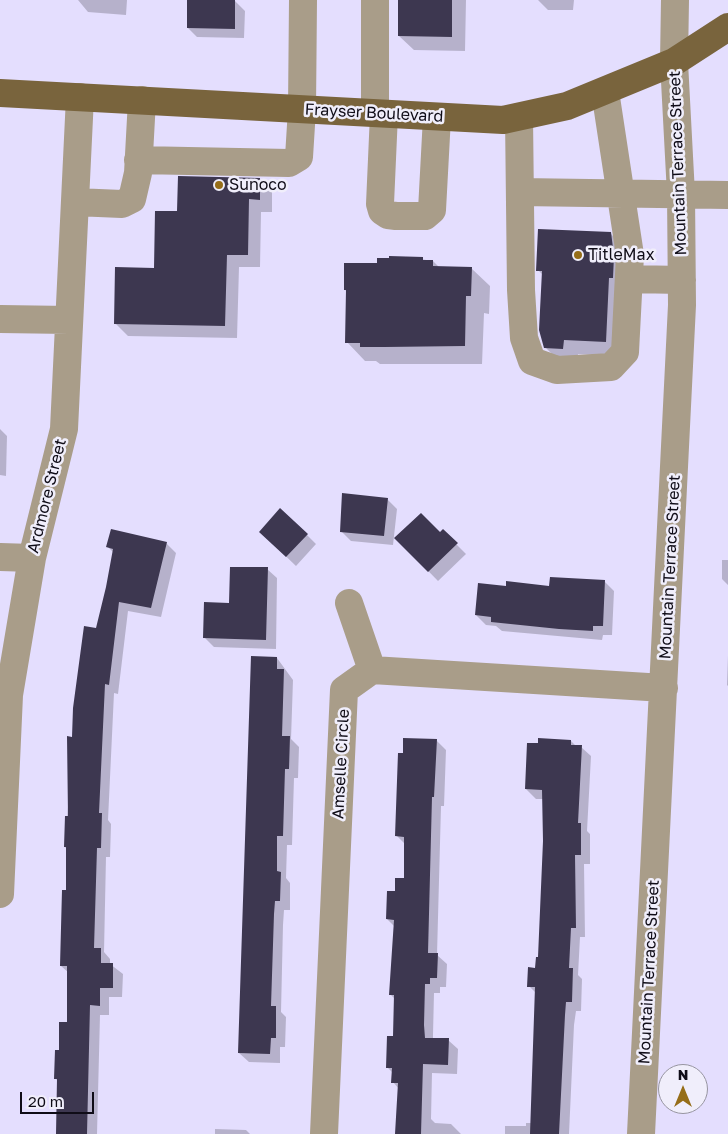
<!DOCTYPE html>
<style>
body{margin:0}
#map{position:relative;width:728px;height:1134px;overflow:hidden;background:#e4defe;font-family:"Golos Text",sans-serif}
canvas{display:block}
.north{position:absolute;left:658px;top:1064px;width:50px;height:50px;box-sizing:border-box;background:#f0eefb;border:1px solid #9694a0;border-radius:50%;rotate:0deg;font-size:14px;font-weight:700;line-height:20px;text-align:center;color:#0f0c17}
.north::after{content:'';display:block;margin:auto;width:18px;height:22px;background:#966e19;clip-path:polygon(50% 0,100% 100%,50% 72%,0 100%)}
.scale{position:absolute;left:20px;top:1092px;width:74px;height:22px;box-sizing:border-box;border:2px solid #0f0c17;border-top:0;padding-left:6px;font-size:15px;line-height:18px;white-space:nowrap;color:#0f0c17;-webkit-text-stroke:4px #f0eefb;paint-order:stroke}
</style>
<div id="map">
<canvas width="728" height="1134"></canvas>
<div class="north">N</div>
<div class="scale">20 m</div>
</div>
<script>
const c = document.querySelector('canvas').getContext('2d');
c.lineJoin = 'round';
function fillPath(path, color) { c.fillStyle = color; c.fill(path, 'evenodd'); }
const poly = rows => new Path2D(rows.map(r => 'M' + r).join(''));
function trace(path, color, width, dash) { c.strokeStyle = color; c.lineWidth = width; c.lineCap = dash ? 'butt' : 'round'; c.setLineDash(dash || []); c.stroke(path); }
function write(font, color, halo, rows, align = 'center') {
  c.font = font + ' "Golos Text",sans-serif'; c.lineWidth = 5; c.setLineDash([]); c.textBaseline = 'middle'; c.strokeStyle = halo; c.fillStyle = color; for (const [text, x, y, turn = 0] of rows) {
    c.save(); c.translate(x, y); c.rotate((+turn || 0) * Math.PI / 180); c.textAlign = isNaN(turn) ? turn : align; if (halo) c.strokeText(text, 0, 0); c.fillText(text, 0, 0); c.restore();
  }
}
const shadow = poly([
 [78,0,127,0,126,15,88,12],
 [188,0,235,1,245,11,244,38,197,37,188,28],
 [399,0,466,0,465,51,414,50,399,36],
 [538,0,574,0,573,10,548,10],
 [260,179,272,192,272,212,261,212,260,267,239,267,237,338,128,336,115,323,155,270,178,212],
 [610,233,625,248,620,356,578,354,577,362,560,362,545,347,543,275,538,270],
 [413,258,433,261,439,267,471,268,490,286,489,314,484,313,482,364,380,364,376,361,365,361,347,342,348,292,345,290,379,265],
 [0,429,7,436,6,476,0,475],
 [387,499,397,509,393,545,351,541,341,531],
 [443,531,466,554,438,581,396,538,440,534],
 [307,535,316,544,296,566,270,541],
 [166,543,176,553,161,617,128,611,118,694,114,693,108,820,111,824,110,857,106,857,104,952,110,959,110,964,123,974,122,997,109,997,109,1015,100,1015,97,1134,57,1134,59,1082,56,1079,60,1052,68,1024,69,973,61,966,67,892,67,849,65,847,73,739,114,553,108,547],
 [722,560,728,560,728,585,722,579],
 [267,569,277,578,276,649,214,647,204,637,230,604],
 [604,581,614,591,612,635,603,635,602,640,502,631,496,626,486,625,476,615,507,588,551,587],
 [728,655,728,686,727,685],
 [277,658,293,680,291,739,299,747,298,778,294,778,292,845,287,845,286,878,290,883,290,910,284,910,283,925,281,1012,286,1017,285,1047,280,1047,280,1063,249,1062,239,1053],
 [436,740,446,750,444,806,441,806,437,955,447,964,446,987,440,987,440,993,434,993,433,1035,433,1039,448,1040,458,1049,457,1074,432,1073,431,1119,435,1123,451,1124,461,1134,396,1134,399,1089,393,1082,393,1073,387,1067,394,1037,395,999,390,994,395,927,387,919,396,892,405,879,406,845,397,836],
 [571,741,576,746,581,747,591,756,587,831,590,834,590,864,584,864,585,937,580,937,578,975,582,979,581,1011,576,1011,574,1025,569,1134,505,1134,505,1126,526,1126,526,1123,531,1123,536,993,529,986,539,959,544,841,543,799,536,799,526,789],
 [215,1129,246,1130,250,1134,215,1134]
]);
const building = poly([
 [187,0,235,0,235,29,187,28],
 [398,0,452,0,452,37,398,36],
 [178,176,260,178,260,200,249,199,248,255,227,255,225,326,114,324,115,267,154,268,155,211,177,211],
 [538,229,611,232,614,256,613,278,609,278,606,342,564,340,563,349,544,348,539,330,542,271,536,271],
 [389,256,423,257,423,260,433,260,433,266,472,267,471,296,466,296,465,346,385,347,360,347,360,343,345,343,346,290,344,290,344,263,377,263,377,258,389,258],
 [342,493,388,498,384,536,340,532],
 [280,508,308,534,286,557,259,532],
 [421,513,440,532,443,529,458,543,428,572,394,538],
 [111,529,167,542,151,608,119,602,109,685,105,684,99,813,102,813,101,848,97,848,94,948,101,948,101,963,113,963,113,988,100,988,100,1006,90,1005,87,1134,56,1134,57,1079,54,1079,55,1050,59,1050,59,1022,67,1022,67,966,60,966,62,890,66,890,66,847,64,847,65,816,68,816,67,736,72,737,73,708,84,626,96,628,106,587,113,549,106,547],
 [230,567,268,567,266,640,203,638,204,602,229,603],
 [550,577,605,580,603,626,593,626,593,631,559,629,491,622,491,617,475,615,478,583,506,586,506,581,549,586],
 [251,656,277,657,277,669,284,669,282,736,290,736,289,769,285,769,283,836,277,836,277,871,281,872,280,901,275,901,274,914,271,1006,276,1006,276,1038,271,1038,270,1054,238,1053],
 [403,738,437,739,434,797,432,797,428,953,438,953,437,978,430,978,430,984,425,984,424,1025,425,1038,449,1038,448,1065,423,1064,421,1134,395,1134,398,1083,391,1083,392,1068,386,1068,387,1036,393,1036,394,995,389,995,394,920,386,919,387,891,395,891,395,878,404,878,404,837,395,836,398,753,403,753],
 [538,738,571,740,571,745,582,745,578,823,581,823,581,855,575,855,576,928,571,928,569,968,573,968,572,1002,566,1002,565,1015,559,1134,530,1134,535,987,527,987,528,967,535,968,536,957,538,957,543,841,542,790,525,789,527,743,538,743]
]);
const minor = poly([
 [375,0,375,113],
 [384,114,380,204,382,211,388,215,396,216,425,216,432,210,437,117],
 [519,117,521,290,524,338,532,361,557,370,611,367,625,352,630,255,605,91],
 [138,160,289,163,299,157,302,109,303,0],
 [520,192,728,195],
 [75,202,122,204,132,199,138,173,142,100],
 [629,279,682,280],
 [0,319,69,320],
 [0,557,32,558],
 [349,603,372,670],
 [0,894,9,695,32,558,64,429,80,97],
 [324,1134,344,690,372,670,664,688],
 [641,1134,682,305,681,194,674,62,675,0]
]);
const major = poly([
 [0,93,503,120,567,106,674,62,728,27]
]);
const markers = [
 [219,185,5,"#966e19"],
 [578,255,5,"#966e19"]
];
const streetNames = [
 ["Frayser Boulevard",374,113,3],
 ["Mountain Terrace Street",678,163,-92],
 ["Ardmore Street",47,496,-76],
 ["Mountain Terrace Street",670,567,-87],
 ["Amselle Circle",341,764,-87],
 ["Mountain Terrace Street",649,972,-87]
];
const poiNames = [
 ["Sunoco",229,185],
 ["TitleMax",588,255]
];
fillPath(shadow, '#0003');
fillPath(building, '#3d3750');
trace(minor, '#a99d89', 28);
trace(major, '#79643d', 28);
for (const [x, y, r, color] of markers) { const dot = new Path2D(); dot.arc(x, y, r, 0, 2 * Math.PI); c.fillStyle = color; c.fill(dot); trace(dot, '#f0eefb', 2); }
write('16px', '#0f0c17', '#f0eefb', streetNames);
write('16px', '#0f0c17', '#f0eefb', poiNames, 'left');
</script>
